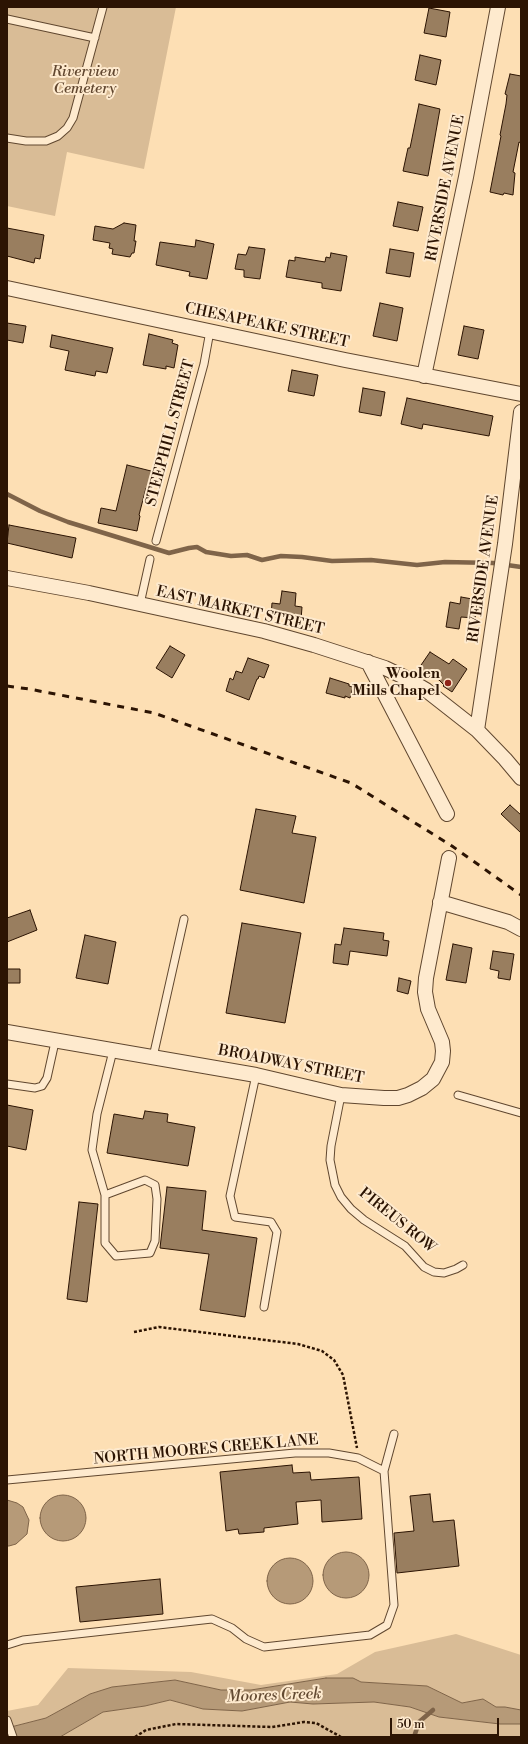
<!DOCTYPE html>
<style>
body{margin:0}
#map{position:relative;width:528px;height:1744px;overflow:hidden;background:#fddfb4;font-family:"Libre Bodoni",serif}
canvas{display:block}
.frame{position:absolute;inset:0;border:8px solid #2c1403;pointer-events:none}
.scale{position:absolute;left:390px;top:1718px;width:109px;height:18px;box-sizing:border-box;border:2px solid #2c1403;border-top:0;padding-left:5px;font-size:12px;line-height:14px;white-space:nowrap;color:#2c1403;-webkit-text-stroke:3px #feeace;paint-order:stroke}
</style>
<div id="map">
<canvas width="528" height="1744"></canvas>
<div class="frame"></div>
<div class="scale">50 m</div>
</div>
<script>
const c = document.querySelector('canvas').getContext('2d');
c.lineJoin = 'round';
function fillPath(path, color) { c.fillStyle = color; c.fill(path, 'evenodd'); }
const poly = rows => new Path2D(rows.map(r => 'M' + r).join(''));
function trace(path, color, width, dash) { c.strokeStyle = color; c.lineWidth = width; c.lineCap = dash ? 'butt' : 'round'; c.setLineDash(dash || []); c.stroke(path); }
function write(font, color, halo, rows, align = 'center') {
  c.font = font + ' "Libre Bodoni",serif'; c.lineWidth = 4; c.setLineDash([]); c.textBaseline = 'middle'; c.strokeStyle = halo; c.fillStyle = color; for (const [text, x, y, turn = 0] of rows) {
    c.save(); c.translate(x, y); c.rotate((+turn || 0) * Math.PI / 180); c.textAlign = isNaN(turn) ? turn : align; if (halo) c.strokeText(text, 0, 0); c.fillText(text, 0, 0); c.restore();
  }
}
const green = poly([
 [7,7,176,7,144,169,67,152,55,216,7,206],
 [456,1634,521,1655,521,1710,505,1707,496,1707,483,1699,462,1703,427,1686,361,1682,352,1678,326,1678,251,1690,221,1690,175,1680,112,1687,90,1694,46,1718,7,1728,7,1711,38,1705,68,1668,191,1672,261,1685,337,1674,375,1652],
 [170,1700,203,1709,242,1711,290,1702,313,1704,374,1702,410,1707,439,1717,500,1724,521,1724,521,1737,60,1737,103,1712,145,1706]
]);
const water = poly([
 '40 1518a23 23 0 1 1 46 0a23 23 0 1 1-46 0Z',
 [7,1500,17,1503,23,1507,29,1520,27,1534,16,1544,9,1546,7,1546,7,1500],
 '323 1575a23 23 0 1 1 46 0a23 23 0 1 1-46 0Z',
 '267 1581a23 23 0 1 1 46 0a23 23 0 1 1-46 0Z',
 [326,1678,353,1678,361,1682,427,1686,462,1703,483,1699,496,1707,505,1707,521,1710,521,1724,500,1724,439,1717,410,1707,374,1702,313,1704,290,1702,242,1711,203,1709,170,1700,145,1706,103,1712,60,1737,7,1737,7,1728,46,1718,90,1694,112,1687,175,1680,221,1690,251,1690,326,1678]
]);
const stream = poly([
 [7,494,40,511,68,522,169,553,189,548,197,547,206,552,231,556,247,555,262,560,281,556,302,557,332,561,371,560,417,565,445,562,493,563,521,567],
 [414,1737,419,1722,433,1710]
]);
const building = poly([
 [429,8,450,12,446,37,424,33,429,8],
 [420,55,441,60,436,85,415,80,420,55],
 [510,74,521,76,521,143,519,142,513,172,515,173,513,195,504,193,503,195,490,192,501,136,500,135,506,104,507,95,505,94,510,74],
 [419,104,440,109,428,176,403,171,408,148,410,148,419,104],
 [398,202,423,207,418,231,393,226,398,202],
 [124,223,136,225,134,241,136,241,134,253,132,253,130,257,112,254,113,249,109,248,110,243,93,240,95,226,113,229,124,223],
 [7,228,44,235,40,259,35,258,34,263,7,256,7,228],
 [196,240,214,244,207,279,189,276,190,272,156,265,160,242,195,247,196,240],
 [249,247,265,249,260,279,244,277,244,270,235,269,238,254,246,255,249,247],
 [390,249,414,253,410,277,386,273,390,249],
 [331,253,347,256,341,291,322,288,322,283,286,277,289,260,295,261,295,257,325,262,326,257,330,258,331,253],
 [380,303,403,308,397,341,373,336,380,303],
 [7,323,26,326,23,343,7,340,7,323],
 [464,326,484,330,478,359,458,355,464,326],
 [149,334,173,340,172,343,178,345,174,368,166,366,166,369,143,365,149,334],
 [52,335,113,348,107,373,96,371,95,376,65,370,69,351,50,347,52,335],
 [292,370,318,375,314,396,288,391,292,370],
 [363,388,385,392,381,416,359,412,363,388],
 [407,398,493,416,489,436,423,424,422,429,401,424,407,398],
 [127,465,155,472,150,489,146,488,139,515,140,516,137,531,98,523,101,508,116,511,127,465],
 [9,525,76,538,72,558,7,543,9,525],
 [282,591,296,593,295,606,302,607,301,620,271,616,272,603,280,604,282,591],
 [461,597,478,600,475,618,461,617,459,629,446,627,450,602,460,604,461,597],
 [170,646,185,655,172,678,156,668,170,646],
 [430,652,449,664,453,659,467,669,452,692,443,686,444,685,439,680,419,668,430,652],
 [248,658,269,665,264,678,259,676,258,679,257,679,249,700,226,691,230,678,233,680,236,671,242,673,248,658],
 [330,678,349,684,349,686,353,687,350,698,345,696,345,698,326,693,330,678],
 [510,805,521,815,521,833,501,814,510,805],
 [256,809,296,816,292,833,316,837,304,903,240,890,256,809],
 [30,910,37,930,7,942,7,918,30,910],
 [242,923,301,933,285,1023,226,1013,242,923],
 [344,928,384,933,383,940,389,941,387,956,350,951,348,965,333,963,335,944,341,945,344,928],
 [85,935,116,942,108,984,76,978,85,935],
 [453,944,472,948,466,983,446,980,453,944],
 [493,951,514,954,510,980,498,978,499,971,490,969,493,951],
 [7,969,20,969,20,983,7,983,7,969],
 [399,978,411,981,408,994,397,991,399,978],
 [7,1105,33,1110,26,1150,7,1146,7,1105],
 [145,1111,168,1114,167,1122,195,1127,188,1166,107,1153,114,1114,143,1119,145,1111],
 [167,1187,206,1191,202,1230,257,1238,245,1317,200,1310,209,1254,160,1248,167,1187],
 [79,1202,98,1204,87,1302,67,1299,79,1202],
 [292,1465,293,1473,310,1472,311,1480,359,1477,362,1519,322,1522,321,1500,296,1502,298,1524,264,1528,264,1532,239,1534,238,1529,226,1531,220,1472,292,1465],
 [430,1494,433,1522,454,1520,459,1566,397,1573,394,1533,414,1531,410,1496,430,1494],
 [160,1579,163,1614,80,1622,76,1587,160,1579]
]);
const path = poly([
 [134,1332,159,1327,298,1344,322,1351,334,1360,343,1375,357,1448],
 [135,1737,146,1730,176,1724,272,1727,304,1722,316,1723,341,1737]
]);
const service = poly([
 [7,19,95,38],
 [7,138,26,141,46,141,58,136,67,128,73,118,103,7],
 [156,541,204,364,210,331],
 [140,604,150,559],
 [153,1057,184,919],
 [256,1075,230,1196,235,1217,271,1222,277,1232,264,1307],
 [7,1084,35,1088,42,1086,47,1078,55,1042],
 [341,1095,331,1146,330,1160,335,1185,341,1197,351,1209,364,1220,405,1246,424,1267,434,1272,444,1273,456,1269,463,1265],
 [458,1095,521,1113],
 [105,1195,145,1180,155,1185,157,1199,155,1241,150,1253,116,1256,105,1243,105,1195,92,1150,97,1114,113,1051],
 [384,1471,394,1434],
 [7,1480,295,1453,329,1453,358,1458,384,1471,394,1605,387,1625,370,1635,264,1647,246,1639,232,1628,212,1619,23,1640,7,1645],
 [7,1720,13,1737]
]);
const minor = poly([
 [7,288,345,360,521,394],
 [424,376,466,177,498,7],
 [7,578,89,593,264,631,314,645,385,668,402,676,426,690,477,730,505,759,521,778],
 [368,662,447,814],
 [477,730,505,544,521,412],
 [440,902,508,922,521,929],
 [7,1032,256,1075,341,1095,384,1098,398,1098,408,1095,422,1088,433,1079,442,1062,443,1051,442,1042,428,1009,425,992,426,978,449,858]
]);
const rail = poly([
 [7,686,29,689,154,713,351,783,452,846,521,895]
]);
const markers = [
 [448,683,4,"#8f2418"]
];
const parkNames = [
 ["Riverview",85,72],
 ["Cemetery",85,89]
];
const streetNames = [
 ["RIVERSIDE AVENUE",446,188,-79],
 ["CHESAPEAKE STREET",267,326,12],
 ["STEEPHILL STREET",171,433,-75],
 ["RIVERSIDE AVENUE",484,569,-82],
 ["EAST MARKET STREET",240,611,13],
 ["BROADWAY STREET",291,1065,11],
 ["PIREUS ROW",397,1221,39],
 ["NORTH MOORES CREEK LANE",206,1450,-5]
];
const poiNames = [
 ["Woolen",440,674],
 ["Mills Chapel",440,691]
];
const waterNames = [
 ["Moores Creek",274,1696,-2]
];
fillPath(green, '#d9bc96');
fillPath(water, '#b69a78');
trace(water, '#7f6449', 1);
trace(stream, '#7f6449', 4.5);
fillPath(building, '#997e5f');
trace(building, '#2c1403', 1);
trace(service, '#60472f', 9);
trace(minor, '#60472f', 16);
trace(path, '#2c1403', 2.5, [3, 2]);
trace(service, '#feeace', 7);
trace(minor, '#feeace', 14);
trace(rail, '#2c1403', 3, [7, 7]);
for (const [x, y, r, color] of markers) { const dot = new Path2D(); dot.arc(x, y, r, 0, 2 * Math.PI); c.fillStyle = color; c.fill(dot); trace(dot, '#feeace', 1.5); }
write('italic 15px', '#60462f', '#feeace', parkNames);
write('15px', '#2c1403', '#feeace', streetNames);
write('bold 15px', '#2c1403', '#feeace', poiNames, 'right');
write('italic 16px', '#634a32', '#feeace', waterNames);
</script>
